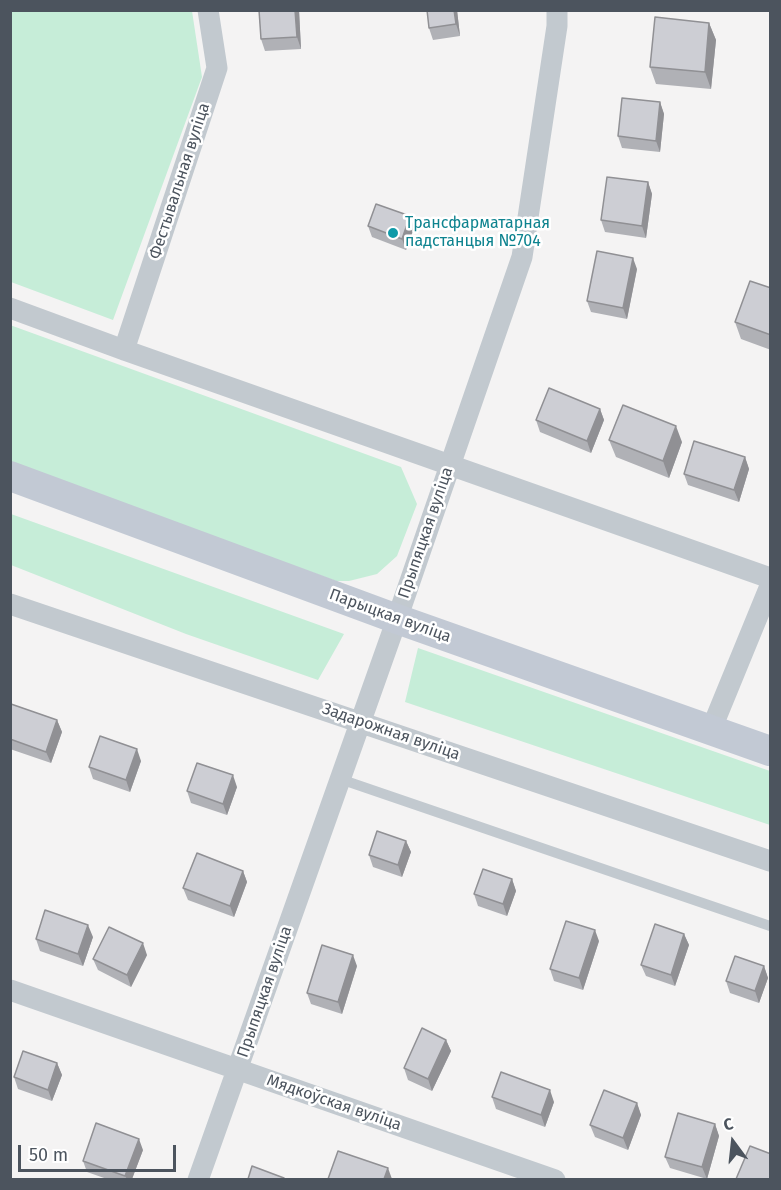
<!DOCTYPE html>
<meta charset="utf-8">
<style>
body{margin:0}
#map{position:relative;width:781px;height:1190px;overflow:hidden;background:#f4f3f3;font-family:"Fira Sans",sans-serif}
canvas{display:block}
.frame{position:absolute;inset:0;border:12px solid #4c545e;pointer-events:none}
.north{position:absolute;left:703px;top:1112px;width:60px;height:60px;-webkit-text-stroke:4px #fff;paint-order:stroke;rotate:345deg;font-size:16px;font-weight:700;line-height:24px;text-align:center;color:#4c545e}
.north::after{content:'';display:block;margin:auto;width:21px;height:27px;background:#4c545e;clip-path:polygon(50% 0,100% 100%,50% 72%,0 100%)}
.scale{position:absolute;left:18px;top:1145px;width:158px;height:27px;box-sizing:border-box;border:3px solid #4c545e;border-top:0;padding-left:8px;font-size:18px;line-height:21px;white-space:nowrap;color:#4c545e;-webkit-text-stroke:4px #fff;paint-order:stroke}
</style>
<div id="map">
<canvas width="781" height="1190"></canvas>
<div class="frame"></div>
<div class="north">С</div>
<div class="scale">50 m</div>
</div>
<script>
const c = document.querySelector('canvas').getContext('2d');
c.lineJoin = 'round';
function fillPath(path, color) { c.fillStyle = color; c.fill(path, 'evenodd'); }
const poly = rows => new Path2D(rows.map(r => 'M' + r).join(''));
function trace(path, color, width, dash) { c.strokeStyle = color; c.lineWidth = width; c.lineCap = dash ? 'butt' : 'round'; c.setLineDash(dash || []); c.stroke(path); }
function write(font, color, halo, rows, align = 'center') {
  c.font = font + ' "Fira Sans",sans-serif'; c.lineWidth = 5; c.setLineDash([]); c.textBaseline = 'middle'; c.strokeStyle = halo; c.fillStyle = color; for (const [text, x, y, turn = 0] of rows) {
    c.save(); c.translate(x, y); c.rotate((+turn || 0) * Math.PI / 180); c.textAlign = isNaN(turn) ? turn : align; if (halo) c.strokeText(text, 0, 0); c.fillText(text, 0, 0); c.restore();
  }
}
const green = poly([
 [10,11,192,11,202,77,113,320,11,282],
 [10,325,401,467,417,504,397,556,377,574,349,581,336,581,11,463],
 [10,514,11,514,344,634,318,680,186,634,11,565],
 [418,648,770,771,770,825,405,702]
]);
const lane = poly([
 [340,779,770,926]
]);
const street = poly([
 [10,308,124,350,770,578],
 [124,350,217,68,208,10],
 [10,604,770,861],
 [711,730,770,586],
 [10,990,555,1180],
 [198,1180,397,619,522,257,557,26,557,10]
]);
const secondary = poly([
 [10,476,397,619,770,751]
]);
const wall = poly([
 [259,10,299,10,301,49,265,51,261,39],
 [427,10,457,10,460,36,433,40,429,28],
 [709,23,716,40,711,89,656,84,650,67],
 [660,102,664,114,660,152,622,148,618,136],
 [648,182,652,194,646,238,605,232,601,220],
 [410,216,414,228,406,250,372,237,368,226],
 [637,269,627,319,591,312,587,301],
 [771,288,771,350,741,339,735,322],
 [600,409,604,420,591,453,540,432,536,420],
 [609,440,682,442,669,478,616,457],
 [745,457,749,469,739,502,688,485,684,474],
 [11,704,57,720,62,732,51,763,10,749],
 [141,761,130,792,93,779,89,767],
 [237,787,227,815,191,803,187,791],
 [406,841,411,852,402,877,373,867,369,855],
 [243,871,247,882,234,917,188,900,183,888],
 [512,879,516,891,507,916,478,906,474,894],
 [684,934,689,945,675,986,646,976,641,965],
 [93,937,83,966,40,951,36,939],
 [599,941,583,990,554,981,550,969],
 [147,955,131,987,98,970,93,959],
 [357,966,342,1014,311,1004,307,993],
 [764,966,768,978,759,1003,730,993,726,981],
 [446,1040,451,1051,432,1091,408,1080,404,1068],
 [57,1063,62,1075,52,1101,18,1089,14,1077],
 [492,1097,554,1102,545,1127,496,1109],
 [637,1103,641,1115,628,1150,595,1137,590,1125],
 [715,1124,719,1136,707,1179,670,1168,665,1157],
 [143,1150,132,1179,107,1179,87,1172,83,1161]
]);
const shadedWall = poly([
 [295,10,299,10,301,49,297,37],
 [454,10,457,10,460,36,456,24],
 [709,23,716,40,711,89,705,72],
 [660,102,664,114,660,152,656,141],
 [648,182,652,194,646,238,642,226],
 [410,216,414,228,406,250,402,239],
 [633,258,637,269,627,319,623,308],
 [600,409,604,420,591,453,587,441],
 [676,426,682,442,669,478,663,461],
 [745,457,749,469,739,502,734,490],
 [57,720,62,732,51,763,46,752],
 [137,749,141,761,130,792,126,780],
 [233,775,237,787,227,815,223,804],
 [406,841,411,852,402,877,398,865],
 [243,871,247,882,234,917,230,906],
 [512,879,516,891,507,916,503,904],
 [88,925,93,937,83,966,78,954],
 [595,930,599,941,583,990,579,978],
 [684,934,689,945,675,986,671,975],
 [143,943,147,955,131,987,127,975],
 [353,955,357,966,342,1014,338,1002],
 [764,966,768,978,759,1003,755,991],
 [446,1040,451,1051,432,1091,428,1079],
 [57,1063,62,1075,52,1101,48,1090],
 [550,1090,554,1102,545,1127,541,1115],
 [637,1103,641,1115,628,1150,623,1138],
 [715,1124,719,1136,707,1179,702,1167],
 [139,1139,143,1150,132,1179,127,1179,125,1176],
 [388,1168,392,1179,384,1179]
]);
const building = poly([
 [259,10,295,10,297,37,261,39,259,10],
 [427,10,454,10,456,24,429,28,427,10],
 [655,17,709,23,705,72,650,67,655,17],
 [622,98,660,102,656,141,618,136,622,98],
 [607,177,648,182,642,226,601,220,607,177],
 [376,204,410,216,402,239,368,226,376,204],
 [597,251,633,258,623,308,587,301,597,251],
 [750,281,771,288,771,335,735,322,750,281],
 [549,388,600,409,587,441,536,420,549,388],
 [623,405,676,426,663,461,609,440,623,405],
 [694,441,745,457,734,490,684,474,694,441],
 [11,704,57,720,46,752,10,739,11,704],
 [100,736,137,749,126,780,89,767,100,736],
 [197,763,233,775,223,804,187,791,197,763],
 [377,831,406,841,398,865,369,855,377,831],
 [197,853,243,871,230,906,183,888,197,853],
 [483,869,512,879,503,904,474,894,483,869],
 [45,910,88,925,78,954,36,939,45,910],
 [566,921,595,930,579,978,550,969,566,921],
 [655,924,684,934,671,975,641,965,655,924],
 [109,927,143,943,127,975,93,959,109,927],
 [322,945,353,955,338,1002,307,993,322,945],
 [735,956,764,966,755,991,726,981,735,956],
 [422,1028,446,1040,428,1079,404,1068,422,1028],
 [23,1051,57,1063,48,1090,14,1077,23,1051],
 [501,1072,550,1090,541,1115,492,1097,501,1072],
 [604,1090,637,1103,623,1138,590,1125,604,1090],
 [678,1113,715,1124,702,1167,665,1157,678,1113],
 [96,1123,139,1139,125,1176,83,1161,96,1123],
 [750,1146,771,1154,771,1179,736,1179,750,1146],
 [338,1151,388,1168,384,1179,328,1179,338,1151],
 [252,1166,284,1178,284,1179,248,1179,252,1166]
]);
const markers = [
 [393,233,6,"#0f9aa8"]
];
const streetNames = [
 ["Фестывальная вуліца",180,181,-72],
 ["Прыпяцкая вуліца",426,533,-71],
 ["Парыцкая вуліца",390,616,20],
 ["Задарожная вуліца",391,732,19],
 ["Прыпяцкая вуліца",265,992,-71],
 ["Мядкоўская вуліца",334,1103,19]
];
const cultureNames = [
 ["Трансфарматарная",405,224],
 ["падстанцыя №704",405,242]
];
fillPath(green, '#c6edd8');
trace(lane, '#c2c9cf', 10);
trace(street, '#c2c9cf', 21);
trace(secondary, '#c2c9d4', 30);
fillPath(wall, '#b0b1b6');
fillPath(shadedWall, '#909094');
fillPath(building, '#cdced4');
trace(building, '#909094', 1.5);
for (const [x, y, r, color] of markers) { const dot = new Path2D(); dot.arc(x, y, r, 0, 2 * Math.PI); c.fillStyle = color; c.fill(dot); trace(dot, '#fff', 2); }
write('16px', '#4c545e', '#fff', streetNames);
write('16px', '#0d838f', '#fff', cultureNames, 'left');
</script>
